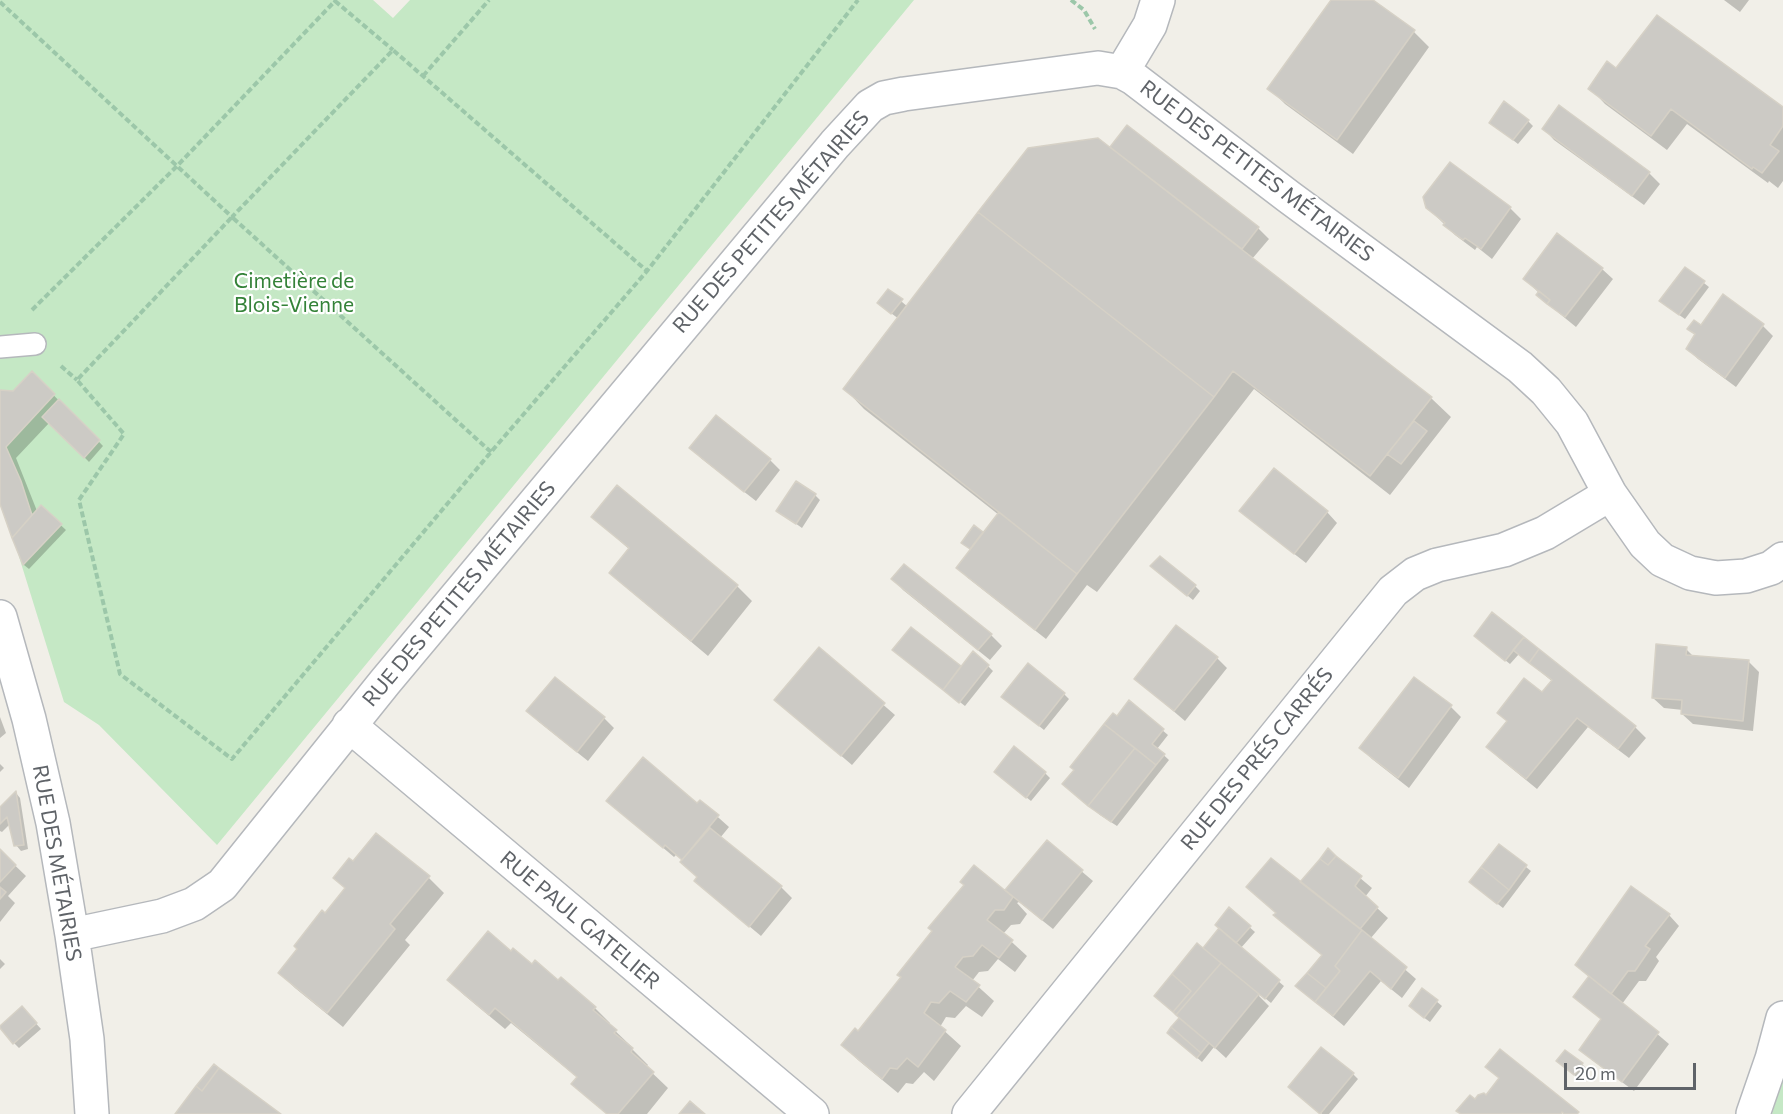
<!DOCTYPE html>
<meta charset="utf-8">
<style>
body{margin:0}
#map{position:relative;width:1783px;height:1114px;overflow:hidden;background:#f1efe8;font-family:Commissioner,sans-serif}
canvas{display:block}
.scale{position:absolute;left:1564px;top:1063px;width:132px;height:27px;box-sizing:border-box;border:3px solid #5f6368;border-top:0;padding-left:8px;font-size:18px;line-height:21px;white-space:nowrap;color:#5f6368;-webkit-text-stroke:4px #fff;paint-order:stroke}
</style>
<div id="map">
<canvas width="1783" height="1114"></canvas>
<div class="scale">20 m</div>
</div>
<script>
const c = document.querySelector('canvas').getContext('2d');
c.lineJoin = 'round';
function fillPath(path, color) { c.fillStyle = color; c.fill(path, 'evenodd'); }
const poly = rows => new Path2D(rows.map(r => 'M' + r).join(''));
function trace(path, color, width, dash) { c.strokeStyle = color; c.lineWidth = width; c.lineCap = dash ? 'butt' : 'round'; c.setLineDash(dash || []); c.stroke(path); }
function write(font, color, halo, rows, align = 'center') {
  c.font = font + ' Commissioner,sans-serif'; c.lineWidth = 4.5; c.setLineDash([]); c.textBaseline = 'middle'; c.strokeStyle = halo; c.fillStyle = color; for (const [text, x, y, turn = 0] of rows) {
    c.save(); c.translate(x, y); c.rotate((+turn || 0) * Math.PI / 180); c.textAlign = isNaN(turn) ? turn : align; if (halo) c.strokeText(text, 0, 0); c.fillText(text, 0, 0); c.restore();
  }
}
const green = poly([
 [0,0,373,0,393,18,410,0,914,0,217,845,99,725,64,702,12,534,0,504],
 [1783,1077,1783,1114,1772,1114]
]);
const shadow = poly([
 [1333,0,1370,0,1414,32,1429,47,1353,154,1285,104,1269,88],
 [1724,0,1749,0,1740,12],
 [1616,70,1783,109,1783,181,1778,188,1769,181,1768,183,1687,124,1667,150,1605,104,1590,88],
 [1559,107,1649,173,1660,184,1644,205,1554,140,1544,129],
 [1528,121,1533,126,1518,144,1496,127],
 [1128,127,1258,228,1269,239,1252,259,1431,398,1451,417,1390,495,1254,389,1097,592,1087,585,1046,639,968,578,958,568,971,550,968,547,974,527,983,535,999,515,864,409,845,389,899,319,884,308,889,291,908,307,1115,153],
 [1450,164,1510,208,1521,219,1492,259,1477,247,1475,250,1455,235,1427,207],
 [1602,269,1613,279,1576,327,1560,314,1525,279],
 [1686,269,1709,287,1685,319,1666,306],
 [1763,326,1773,336,1736,387,1698,359,1688,349,1696,336,1689,329],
 [32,373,103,446,89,462,50,422,16,458,37,511,41,507,66,530,29,569,24,565,0,502,0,391,14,392],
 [691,448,770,460,780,470,756,501,702,459],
 [815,495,820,500,802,528,778,511],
 [1241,511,1327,512,1337,523,1306,563,1252,521],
 [593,517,737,586,752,601,708,656,627,588,611,573,630,550],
 [904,566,991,635,1002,646,990,660,903,590,893,579],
 [1157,571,1195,586,1200,591,1193,600],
 [1493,614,1519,654,1510,664,1481,641],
 [911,629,962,668,988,666,993,671,965,706,899,655],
 [819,649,895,715,852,765,776,700],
 [1686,649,1694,657,1748,661,1759,672,1753,731,1693,724,1682,714,1683,710,1664,708,1653,698],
 [1539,652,1635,727,1646,738,1629,758,1588,727,1537,789,1499,758,1488,747,1553,682,1531,664],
 [1217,658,1227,668,1185,721,1136,679],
 [1414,679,1451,707,1461,717,1409,788,1372,759,1361,748],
 [1064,694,1069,699,1044,730,1008,701],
 [1129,702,1168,735,1157,749,1169,760,1117,826,1100,815,1064,784],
 [528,711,604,718,614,728,588,761,539,722],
 [0,717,6,733,0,738],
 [0,764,4,768,0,772],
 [1045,773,1050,778,1031,801,1001,777],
 [16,793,20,798,28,849,21,851,16,845,10,824,2,832,0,831,0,809],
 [608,801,698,805,701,802,729,827,720,838,781,887,792,898,761,936,707,891,699,878,684,861,676,855,674,857],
 [1047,842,1093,881,1053,929,1019,902,1017,903,1027,914,1020,924,1011,925,1003,934,1027,956,1015,972,998,959,988,971,979,972,972,981,994,1001,982,1017,966,1006,955,1018,946,1017,940,1027,961,1046,934,1081,924,1072,913,1084,906,1083,898,1093,858,1060,843,1045,858,1033,902,978,1010,897],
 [0,851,26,876,8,896,15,903,0,922],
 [1335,857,1372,888,1365,897,1388,918,1370,939,1416,979,1402,998,1381,981,1344,1026,1302,991,1323,956,1275,915,1300,884],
 [353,863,429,878,444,893,405,940,410,945,343,1027,295,988,280,973,346,889],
 [1526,867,1531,871,1503,908,1476,887],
 [1229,909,1255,932,1240,949,1284,986,1271,1003,1260,994,1259,996,1269,1006,1226,1058,1214,1047,1202,1062,1169,1033,1181,1018,1203,950,1220,929],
 [1669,915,1679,926,1656,957,1659,961,1646,981,1639,981,1622,1004,1669,1044,1634,1091,1592,1060,1581,1049,1602,1020,1575,996,1589,977,1577,965],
 [511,953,595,1008,610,1023,609,1025,631,1046,630,1047,648,1065,646,1067,668,1088,647,1114,607,1114,573,1083,578,1078,511,1023,505,1029,464,995,449,980],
 [0,959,5,964,0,969],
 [1423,990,1442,1006,1430,1022,1415,1011],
 [22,1008,41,1029,19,1048,14,1043],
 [1558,1061,1582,1064,1587,1069,1579,1079],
 [1353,1074,1358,1079,1329,1114,1322,1114,1295,1092]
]);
const building = poly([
 [1331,0,1373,0,1415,30,1337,140,1267,89,1331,0],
 [1657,15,1783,107,1783,126,1770,145,1779,151,1762,173,1753,167,1752,169,1671,109,1651,136,1588,89,1607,61,1616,68,1657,15],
 [1504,101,1529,120,1513,140,1489,123,1504,101],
 [1559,105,1650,172,1632,196,1542,129,1559,105],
 [1127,125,1259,227,1242,249,1110,147,1127,125],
 [1098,138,1432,397,1370,476,1233,371,1214,397,978,212,1028,148,1098,138],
 [1450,162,1511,207,1481,249,1465,238,1463,240,1443,225,1445,223,1426,208,1423,197,1450,162],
 [978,212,1214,397,1077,574,843,389,978,212],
 [1557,233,1603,268,1565,317,1547,304,1550,300,1523,279,1557,233],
 [1685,267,1705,281,1679,315,1659,301,1685,267],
 [888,289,903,299,891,314,877,303,888,289],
 [1539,291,1550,300,1547,304,1536,295,1539,291],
 [1723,294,1764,324,1725,378,1686,349,1695,334,1687,329,1694,320,1701,325,1723,294],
 [32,371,55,394,6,447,21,481,32,515,12,538,0,504,0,390,13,391,32,371],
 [59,399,100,440,84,458,42,417,59,399],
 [716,415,771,459,744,492,689,448,716,415],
 [1414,421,1427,431,1401,464,1387,454,1414,421],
 [1274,468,1328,511,1294,554,1239,511,1274,468],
 [796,481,816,494,796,524,776,511,796,481],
 [617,485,738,585,691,641,609,573,629,548,591,517,617,485],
 [41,505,62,524,23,565,12,538,41,505],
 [999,512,1077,574,1035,630,956,568,999,512],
 [974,525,983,532,970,549,961,543,974,525],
 [1160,556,1196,585,1187,596,1150,566,1160,556],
 [904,564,992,634,978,650,891,579,904,564],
 [1492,612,1524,637,1505,661,1474,636,1492,612],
 [1176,625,1218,657,1174,711,1134,679,1176,625],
 [911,627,961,666,943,690,892,650,911,627],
 [1524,637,1539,649,1529,663,1513,650,1524,637],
 [1656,644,1687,647,1686,655,1749,660,1743,721,1681,714,1682,700,1652,698,1656,644],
 [819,647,885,703,841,756,774,700,819,647],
 [1539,649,1636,726,1618,749,1577,718,1526,779,1486,747,1507,721,1497,713,1524,678,1542,692,1552,680,1529,663,1539,649],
 [973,651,989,665,959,703,943,690,973,651],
 [1028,663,1065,693,1039,726,1001,697,1028,663],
 [555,677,605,717,577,752,526,711,555,677],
 [1414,677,1452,705,1398,778,1359,748,1414,677],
 [1129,700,1164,729,1152,744,1165,754,1156,765,1104,724,1113,713,1117,716,1129,700],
 [1104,724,1135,748,1088,806,1062,784,1074,770,1070,767,1104,724],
 [1014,746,1046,772,1026,798,994,772,1014,746],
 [1135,748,1156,765,1111,822,1088,806,1135,748],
 [643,757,697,803,700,800,719,815,682,860,665,845,663,848,606,801,643,757],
 [16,791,24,845,14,846,7,817,0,824,0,807,16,791],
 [710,828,782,886,749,927,694,881,697,877,680,862,710,828],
 [376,833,430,876,390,924,395,929,327,1013,278,973,297,949,294,946,322,910,325,913,345,888,333,878,349,858,353,861,376,833],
 [1047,840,1083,870,1042,920,1005,890,1047,840],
 [1499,844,1527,865,1509,890,1481,867,1499,844],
 [1328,848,1336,856,1328,865,1320,859,1328,848],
 [0,849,16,865,0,882,0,849],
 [1336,856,1362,876,1355,886,1378,907,1360,929,1300,882,1320,859,1328,865,1336,856],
 [1271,858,1362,930,1335,966,1340,971,1326,988,1307,973,1322,955,1273,915,1276,913,1246,887,1271,858],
 [974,865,1013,897,1004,910,995,910,987,920,1013,940,999,958,982,945,973,956,963,957,955,967,980,985,966,1002,950,991,939,1003,931,1002,924,1013,946,1030,918,1067,907,1058,897,1069,890,1068,882,1079,841,1045,855,1028,858,1031,901,977,897,975,932,931,928,928,964,885,960,882,974,865],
 [1481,867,1509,890,1497,904,1469,882,1481,867],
 [1631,886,1670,914,1645,946,1650,949,1635,971,1628,971,1611,994,1575,965,1631,886],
 [0,887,6,892,0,899,0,887],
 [1229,907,1251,926,1236,943,1215,925,1229,907],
 [1219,928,1280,980,1265,999,1203,948,1219,928],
 [1362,930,1407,967,1391,989,1370,971,1333,1016,1315,1002,1340,971,1335,966,1362,930],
 [488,931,511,951,513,948,532,964,535,960,558,980,561,977,596,1007,593,1010,617,1030,614,1033,633,1048,631,1052,654,1072,618,1114,607,1114,571,1084,577,1077,495,1008,489,1015,447,980,488,931],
 [1197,943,1221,963,1176,1015,1173,1012,1191,991,1172,974,1197,943],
 [1221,963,1259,994,1215,1048,1176,1015,1221,963],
 [1307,973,1326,988,1315,1002,1295,986,1307,973],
 [1172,974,1191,991,1173,1012,1154,996,1172,974],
 [1589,976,1659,1032,1622,1082,1579,1050,1601,1019,1573,997,1589,976],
 [1422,988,1438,1000,1424,1018,1409,1006,1422,988],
 [22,1006,37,1023,13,1044,0,1028,0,1026,22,1006],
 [1179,1018,1209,1043,1201,1053,1171,1027,1179,1018],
 [1171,1027,1201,1053,1197,1058,1167,1033,1171,1027],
 [1321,1047,1354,1073,1320,1114,1288,1087,1321,1047],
 [1500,1049,1579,1112,1577,1114,1564,1114,1562,1112,1561,1114,1461,1114,1456,1111,1470,1095,1475,1099,1478,1095,1484,1093,1486,1095,1499,1078,1485,1067,1500,1049],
 [1565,1050,1583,1063,1574,1075,1556,1061,1565,1050],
 [214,1064,219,1068,202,1091,196,1086,214,1064],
 [219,1068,281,1114,175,1114,196,1086,202,1091,219,1068],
 [690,1101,705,1114,679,1114,690,1101]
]);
const path = poly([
 [1071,0,1084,10,1095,29],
 [335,1,393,50],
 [0,2,232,217,393,50,647,271,858,0],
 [423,76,489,0],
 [32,310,177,166,335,1,334,0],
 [61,366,77,380],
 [491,452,232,217,77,380,124,434,79,500,120,674,232,759,491,452,647,271]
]);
const lane = poly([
 [0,347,35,344]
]);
const street = poly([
 [1122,72,1150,25,1158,0],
 [0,617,29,719,53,823,72,935,87,1039,92,1114],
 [349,725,812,1114],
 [72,935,162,916,194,904,222,885,385,682,835,144,870,106,884,98,904,94,1098,68,1122,72,1133,78,1289,197,1520,367,1546,391,1572,423,1610,494,1645,544,1662,560,1690,573,1716,578,1746,576,1771,568,1783,559],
 [969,1114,1393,591,1415,574,1437,565,1504,550,1545,533,1610,494],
 [1753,1114,1772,1059,1783,1018]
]);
const streetNames = [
 ["RUE DES PETITES MÉTAIRIES",1257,171,37],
 ["RUE DES PETITES MÉTAIRIES",771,222,-49],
 ["RUE DES PETITES MÉTAIRIES",459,594,-50],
 ["RUE DES PRÉS CARRÉS",1257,759,-51],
 ["RUE DES MÉTAIRIES",57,863,80],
 ["RUE PAUL GATELIER",580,920,40]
];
const parkNames = [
 ["Cimetière de",294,281],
 ["Blois-Vienne",294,305]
];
fillPath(green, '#c5e8c5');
fillPath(shadow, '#0003');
fillPath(building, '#cccac5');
trace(building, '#d6d1c6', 1.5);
trace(lane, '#b5b8bc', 24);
trace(street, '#b5b8bc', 36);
trace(path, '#9cc7a9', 4, [6, 3]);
trace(lane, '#fff', 21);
trace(street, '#fff', 33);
write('21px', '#5f6368', '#fff', streetNames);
write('21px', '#348238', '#fff', parkNames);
</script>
